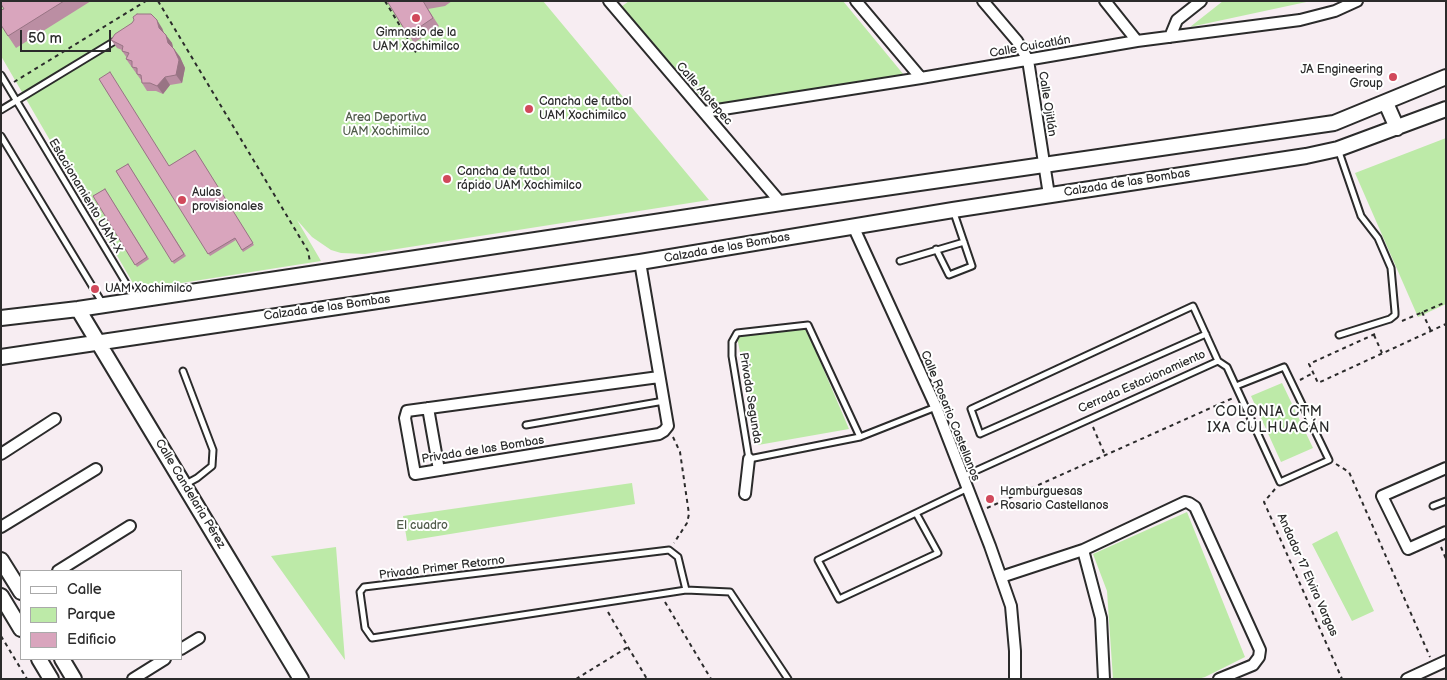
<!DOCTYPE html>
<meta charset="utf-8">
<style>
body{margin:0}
#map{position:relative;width:1447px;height:680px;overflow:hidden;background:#f7edf2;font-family:"Balsamiq Sans",sans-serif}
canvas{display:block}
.frame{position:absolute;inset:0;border:2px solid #2b2b2b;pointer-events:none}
.legend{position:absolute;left:20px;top:570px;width:162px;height:90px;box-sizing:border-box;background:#fff;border:1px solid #aaa;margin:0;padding:6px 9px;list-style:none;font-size:15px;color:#2b2b2b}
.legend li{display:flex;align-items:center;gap:10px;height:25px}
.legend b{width:25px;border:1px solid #aaa}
.scale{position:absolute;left:20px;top:30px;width:91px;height:22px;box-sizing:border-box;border:2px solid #2b2b2b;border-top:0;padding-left:6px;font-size:15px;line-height:18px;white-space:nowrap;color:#2b2b2b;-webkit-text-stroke:4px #fff;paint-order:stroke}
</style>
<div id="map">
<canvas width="1447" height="680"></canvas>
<div class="frame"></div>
<ul class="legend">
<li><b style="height:6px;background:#fff"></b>Calle</li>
<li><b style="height:14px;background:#bdeaa8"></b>Parque</li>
<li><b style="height:14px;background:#d9a5bd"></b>Edificio</li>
</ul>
<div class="scale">50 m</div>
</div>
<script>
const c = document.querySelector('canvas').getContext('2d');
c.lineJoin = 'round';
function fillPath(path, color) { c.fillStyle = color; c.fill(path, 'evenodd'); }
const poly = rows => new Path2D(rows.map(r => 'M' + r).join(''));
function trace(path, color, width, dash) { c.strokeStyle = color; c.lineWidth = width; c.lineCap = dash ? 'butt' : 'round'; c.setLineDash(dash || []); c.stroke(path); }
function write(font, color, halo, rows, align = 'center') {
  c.font = font + ' "Balsamiq Sans",sans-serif'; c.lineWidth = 4; c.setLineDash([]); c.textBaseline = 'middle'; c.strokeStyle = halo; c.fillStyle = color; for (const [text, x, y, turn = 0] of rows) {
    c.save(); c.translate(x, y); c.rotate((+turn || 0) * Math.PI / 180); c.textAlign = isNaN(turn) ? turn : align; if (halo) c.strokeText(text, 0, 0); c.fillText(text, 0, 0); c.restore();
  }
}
const green = poly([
 [1,1,543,1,709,200,365,254,341,253,331,250,312,237,297,220,321,261,137,290,1,56],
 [629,1,843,1,904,75,709,106,621,7],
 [1223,1,1311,1,1190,27],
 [1446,138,1446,304,1418,317,1355,173],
 [806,328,849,429,758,445,737,337],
 [1282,383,1313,448,1281,462,1251,396],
 [632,483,635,504,407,541,403,516],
 [1187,512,1245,657,1205,677,1198,679,1113,679,1107,591,1093,554],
 [1337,531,1374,611,1352,621,1312,544],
 [336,547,345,660,271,556]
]);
const path = poly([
 [158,1,308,251,310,262],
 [385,1,417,54],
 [14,82,146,1],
 [1422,312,1431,331],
 [1402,321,1446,302],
 [1375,334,1309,364,1318,383,1446,324],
 [1374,335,1382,353],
 [1300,380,1313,373],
 [1093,427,1105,455],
 [673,437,680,452,689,514,687,523,674,543],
 [1336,464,1349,472,1430,657],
 [1275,489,1264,502,1342,679],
 [987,508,1233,398],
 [1441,547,1446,559],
 [665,602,711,679],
 [608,612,628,647,647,679],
 [1,636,27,679],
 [576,679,628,647]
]);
const lane = poly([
 [1,75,135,298],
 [1,110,118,39],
 [1,136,103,304],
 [1338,149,1361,216,1378,238,1391,268,1395,312,1395,315,1390,319,1339,335],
 [936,249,949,275,972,266,953,210],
 [900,261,964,242],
 [1218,361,1227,367,1280,482,1329,460,1284,367,1236,386],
 [183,371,213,450,212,466,197,478,186,484],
 [526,425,664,401],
 [860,437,808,325,737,333,732,342,732,356,749,459,860,437,936,407],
 [962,477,1218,361,1193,306,971,409,980,434,1206,334],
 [1433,506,1446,501],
 [916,513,938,553,839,599,818,560,966,489],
 [686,590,678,557,669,550,364,587,360,592,365,628,372,638,660,594,686,590,730,592,788,679]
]);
const street = poly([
 [609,1,781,203],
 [856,1,921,78],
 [983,1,1017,41,1028,60,1049,195],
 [1105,1,1137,41],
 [1170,37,1177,20,1201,1],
 [704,112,921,78,1137,41,1300,20,1335,11,1357,1],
 [853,226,936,407,990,546,1011,606,1015,651,1015,679],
 [640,262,668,426,664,431,659,434,415,474,405,418,407,411,659,377],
 [428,408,439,470],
 [1,454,55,419],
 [1446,468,1382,496,1408,549,1446,532],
 [745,494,749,459],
 [1,527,96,469],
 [1083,550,1101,618,1104,679],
 [58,571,130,526],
 [1001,577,1083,550,1185,502,1189,503,1195,507,1260,650,1259,657,1253,665,1219,679],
 [181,649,199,638],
 [133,679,165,659],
 [1407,679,1446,661]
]);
const secondary = poly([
 [1386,103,1397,128],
 [78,309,301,679],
 [1,318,78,309,781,203,1334,123,1446,77],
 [1,357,640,262,953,210,1306,156,1338,149,1446,109],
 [1,560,21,592],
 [1,596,21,629],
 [39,659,51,679],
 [62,659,74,679]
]);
const wall = poly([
 [1,1,91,1,16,48,8,36,4,9],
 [387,1,452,1,445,6,428,9,439,26,414,43],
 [162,28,164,33,172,43,173,48,180,57,185,68,182,83,170,85,163,94,156,91,147,91,142,83,141,80,126,59,127,58,122,51,122,50,117,48,111,40],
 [99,79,169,166,195,150,254,245,243,252,236,240,210,256],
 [128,164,186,256,174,264,116,171],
 [105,189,149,259,137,267,93,196]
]);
const shadedWall = poly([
 [157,20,162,28,165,36,159,28],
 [166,35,172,43,174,52,168,43],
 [174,49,180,57,185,68,182,83,176,75],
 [165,77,170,85,163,94,157,86]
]);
const building = poly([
 [1,1,64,1,8,36,1,25,1,10,4,9,1,4,1,1],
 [387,1,423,1,433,18,408,35,387,1],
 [137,14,151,14,157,20,159,28,166,35,168,43,174,49,179,60,176,75,165,77,157,86,150,83,142,83,141,75,137,74,137,68,132,67,132,61,126,59,129,53,122,51,123,46,111,40,115,34,132,23,134,20,133,17,137,14],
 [110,72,169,166,195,150,253,243,242,250,235,238,208,254,99,79,110,72],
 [128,164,184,254,172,262,116,171,128,164],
 [105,189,147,257,135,265,93,196,105,189]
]);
const markers = [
 [416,18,5,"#d1495b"],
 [1393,77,5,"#d1495b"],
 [529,109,5,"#d1495b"],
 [447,179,5,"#d1495b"],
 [182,200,5,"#d1495b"],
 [95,289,5,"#d1495b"],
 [990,499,5,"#d1495b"]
];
const poiNames = [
 ["Gimnasio de la",416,33,"center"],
 ["UAM Xochimilco",416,47,"center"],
 ["JA Engineering",1383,70,"right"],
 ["Group",1383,84,"right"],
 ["Cancha de futbol",539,102],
 ["UAM Xochimilco",539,116],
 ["Cancha de futbol",457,172],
 ["rápido UAM Xochimilco",457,186],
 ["Aulas",192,193],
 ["provisionales",192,207],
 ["UAM Xochimilco",105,289],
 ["Hamburguesas",1000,492],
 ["Rosario Castellanos",1000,506]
];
const streetNames = [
 ["Calle Cuicatlán",1030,47,-10],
 ["Calle Alotepec",704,94,49],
 ["Calle Ojitlán",1047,104,81],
 ["Calzada de las Bombas",1127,183,-9],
 ["Estacionamiento UAM-X",85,196,59],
 ["Calzada de las Bombas",727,248,-10],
 ["Calzada de las Bombas",327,308,-8],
 ["Cerrada Estacionamiento",1142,382,-24],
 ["Privada Segunda",750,398,81],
 ["Calle Rosario Castellanos",950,416,68],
 ["Privada de las Bombas",483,450,-9],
 ["Calle Candelaria Pérez",190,494,59],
 ["Privada Primer Retorno",442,568,-7],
 ["Andador 17 Elvira Vargas",1307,575,66]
];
const parkNames = [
 ["Area Deportiva",386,118],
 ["UAM Xochimilco",386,132],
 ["El cuadro",422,526]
];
const neighbourhoodNames = [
 ["COLONIA CTM",1269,412],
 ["IXA CULHUACÁN",1269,428]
];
fillPath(green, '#bdeaa8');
trace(lane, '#2b2b2b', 9);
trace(street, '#2b2b2b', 14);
trace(secondary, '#2b2b2b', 18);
trace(path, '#2b2b2b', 2, [4, 4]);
trace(lane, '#fff', 5);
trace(street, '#fff', 10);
trace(secondary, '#fff', 14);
fillPath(wall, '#bb8ea3');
fillPath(shadedWall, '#987484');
fillPath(building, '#d9a5bd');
trace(building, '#987484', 1);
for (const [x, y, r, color] of markers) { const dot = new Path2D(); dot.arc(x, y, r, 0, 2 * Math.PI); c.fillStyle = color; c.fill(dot); trace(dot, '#fff', 2); }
write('12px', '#2b2b2b', '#fff', poiNames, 'left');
write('12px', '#2b2b2b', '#fff', streetNames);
write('12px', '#505b4a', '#fff', parkNames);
c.letterSpacing = '1px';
write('14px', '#2b2b2b', '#fff', neighbourhoodNames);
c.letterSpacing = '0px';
</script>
